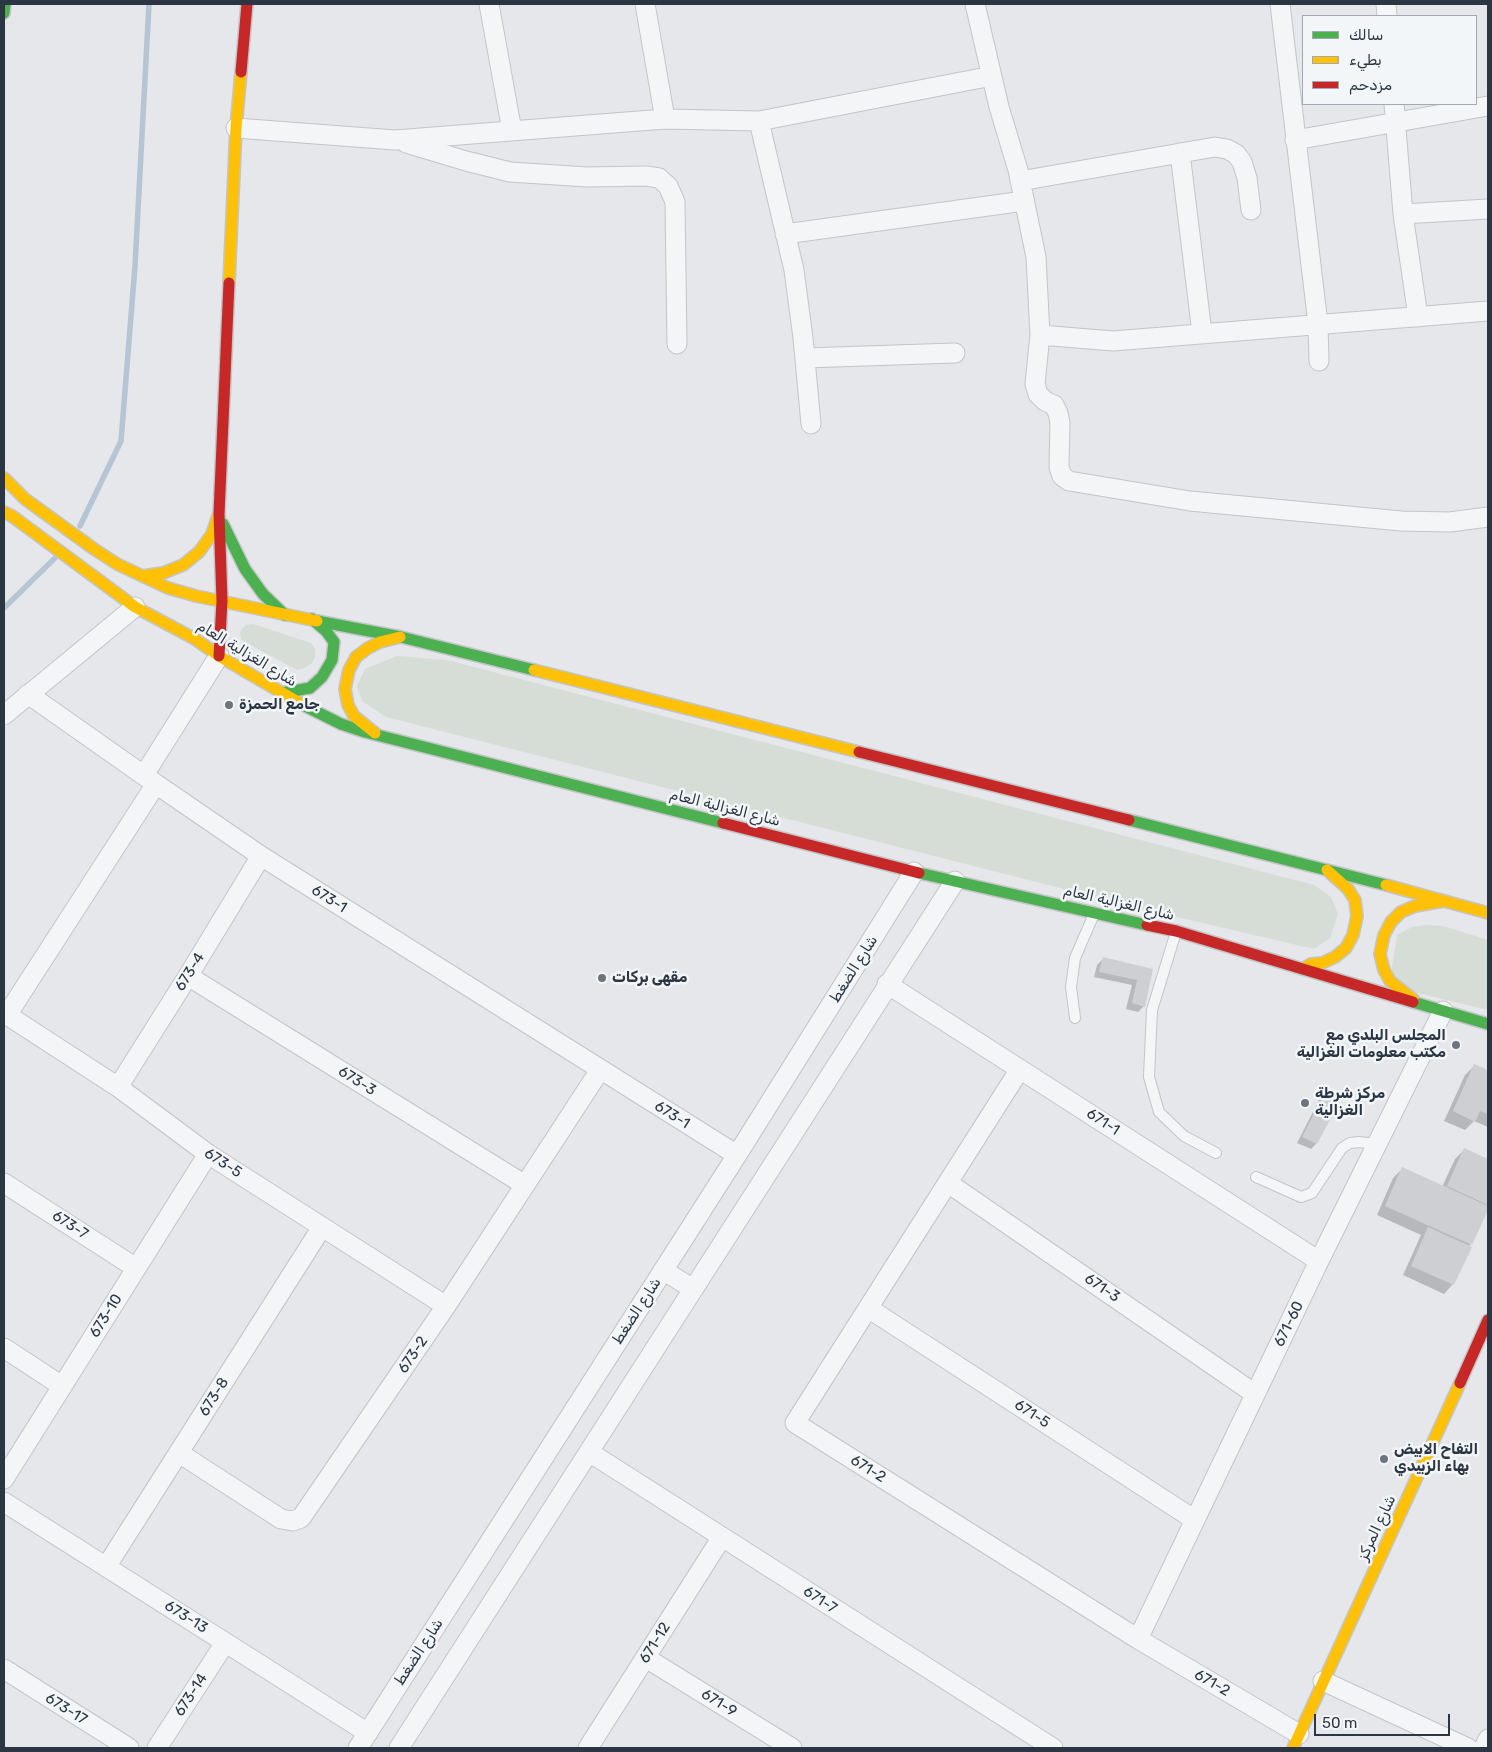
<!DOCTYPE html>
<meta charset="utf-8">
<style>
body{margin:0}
#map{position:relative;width:1492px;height:1752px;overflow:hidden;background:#e5e7ea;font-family:Rubik,"Noto Naskh Arabic",sans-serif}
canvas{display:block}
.frame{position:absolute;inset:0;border:5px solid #2c3643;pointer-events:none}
.legend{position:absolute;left:1302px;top:15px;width:175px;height:90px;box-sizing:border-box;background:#f3f6f8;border:1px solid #a3a9b0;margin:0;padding:6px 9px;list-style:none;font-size:15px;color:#2c3643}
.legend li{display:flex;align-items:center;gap:10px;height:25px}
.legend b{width:25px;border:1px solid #a3a9b0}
.scale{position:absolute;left:1314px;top:1714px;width:136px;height:22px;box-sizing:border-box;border:2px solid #2c3643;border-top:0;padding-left:6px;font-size:15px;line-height:18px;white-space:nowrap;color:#2c3643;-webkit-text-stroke:4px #f3f6f8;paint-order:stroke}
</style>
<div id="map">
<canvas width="1492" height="1752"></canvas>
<div class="frame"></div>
<ul class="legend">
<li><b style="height:6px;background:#4caf50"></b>سالك</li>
<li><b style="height:6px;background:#ffc107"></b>بطيء</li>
<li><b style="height:6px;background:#c62828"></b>مزدحم</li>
</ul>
<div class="scale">50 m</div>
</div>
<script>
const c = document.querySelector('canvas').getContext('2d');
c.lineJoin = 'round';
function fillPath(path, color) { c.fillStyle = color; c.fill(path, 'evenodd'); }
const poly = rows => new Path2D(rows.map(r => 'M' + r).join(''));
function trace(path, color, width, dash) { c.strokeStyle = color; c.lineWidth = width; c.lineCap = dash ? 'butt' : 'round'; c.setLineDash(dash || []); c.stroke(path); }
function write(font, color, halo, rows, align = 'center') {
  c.font = font + ' Rubik,"Noto Naskh Arabic",sans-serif'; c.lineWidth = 5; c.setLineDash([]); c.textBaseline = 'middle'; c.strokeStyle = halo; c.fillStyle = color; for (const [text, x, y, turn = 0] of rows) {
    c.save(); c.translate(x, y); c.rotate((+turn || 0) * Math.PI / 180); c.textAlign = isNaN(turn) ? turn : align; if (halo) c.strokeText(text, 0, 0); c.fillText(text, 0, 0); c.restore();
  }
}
const green = poly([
 [253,624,311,643,315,649,315,657,312,663,304,668,297,670,241,640,240,632,242,629,246,625],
 [397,656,447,660,1314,885,1331,897,1338,914,1330,938,1314,949,1143,909,386,717,362,701,357,686,365,669],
 [1426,925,1443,926,1488,940,1488,1010,1409,991,1390,979,1397,935,1412,927]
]);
const shadow = poly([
 [1103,959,1151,970,1144,1006,1138,1012,1126,1009,1132,985,1094,977,1097,965],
 [1474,1066,1488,1072,1488,1127,1474,1121,1465,1130,1444,1121,1465,1075],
 [1326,1092,1316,1144,1311,1149,1297,1143,1320,1098],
 [1464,1150,1488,1161,1488,1208,1469,1247,1453,1284,1444,1294,1403,1275,1421,1235,1377,1215,1393,1178,1402,1169,1442,1187,1455,1159]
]);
const stream = poly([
 [80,526,121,441,135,266,149,4],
 [4,608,55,558]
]);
const building = poly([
 [1103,957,1153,969,1145,1007,1132,1003,1137,980,1099,972],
 [1474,1064,1488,1070,1488,1114,1480,1111,1475,1122,1453,1111],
 [1326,1091,1341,1099,1317,1144,1302,1137],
 [1464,1148,1488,1159,1488,1205,1447,1186],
 [1402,1167,1488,1206,1488,1210,1472,1245,1385,1206],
 [1428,1227,1472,1247,1454,1285,1411,1266]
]);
const lane = poly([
 [1176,932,1152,1010,1149,1077,1159,1112,1184,1136,1216,1153],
 [1075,1018,1071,987,1075,958,1094,914],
 [1256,1177,1301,1197,1312,1193,1342,1148,1350,1143,1359,1142,1376,1144]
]);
const street = poly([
 [489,4,512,131],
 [645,4,665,119],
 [975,4,999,107,1018,170,1036,257,1040,335,1035,384,1038,394,1045,401,1054,405,1058,413,1060,423,1059,467,1062,476,1069,481,1190,501,1401,521,1450,522,1488,517],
 [1280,4,1318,324,1319,361],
 [1386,4,1387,16],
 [1394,104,1403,214,1418,317],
 [759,121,794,270,803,338,811,424],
 [236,128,395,140,665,119,759,121,992,76],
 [1295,140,1488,106],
 [406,143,466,161,510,172,587,177,646,176,659,178,668,186,675,202,677,344],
 [1180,153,1202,333],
 [1020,181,1215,147,1227,149,1236,154,1242,162,1247,178,1251,210],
 [1403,214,1488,209],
 [785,234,1024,201],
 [1040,335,1113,341,1488,311],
 [805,358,955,353],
 [28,694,156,784],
 [4,715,135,607],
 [144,775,219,656],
 [188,976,525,1185],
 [887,984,1319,1261],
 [4,1013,118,1087,208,1154,446,1306],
 [7,1015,156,784,261,856,737,1155],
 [1020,1069,795,1423,1138,1639,1299,1734],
 [118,1087,188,976,261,856],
 [4,1183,136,1268],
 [948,1183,1255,1394],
 [663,1270,693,1289],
 [868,1308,1195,1520],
 [4,1348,62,1386],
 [589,1452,1053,1748],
 [179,1453,281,1519,293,1521,301,1518,446,1306,600,1070],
 [4,1479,208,1154],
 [4,1502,368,1733],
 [106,1567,322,1227],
 [1138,1639,1319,1261,1443,1011],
 [646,1658,792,1748],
 [4,1669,129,1748],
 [1323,1681,1468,1748],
 [157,1748,225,1643],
 [358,1748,737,1155,914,872],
 [399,1748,955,881],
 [588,1748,722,1537],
 [1484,1748,1488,1739]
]);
const fast = poly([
 [4,13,5,4],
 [223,524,245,569,263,594,285,615],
 [317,621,401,637,534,670],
 [282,693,310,688,322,677,332,660,334,642,326,631,312,619],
 [303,705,341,724,365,732,723,823],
 [1129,820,1386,885],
 [919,873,1147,925],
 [1413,1002,1488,1024]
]);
const slow = poly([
 [229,283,236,128,241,72],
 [4,478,25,499,94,549,117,564,168,588,196,596,317,621],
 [4,512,12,516,135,607,195,639,219,656,303,705],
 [142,576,163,573,183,565,199,552,212,534,218,516],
 [534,670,859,752],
 [375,733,354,716,348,705,345,689,349,670,356,657,368,648,380,642,400,637],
 [1386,885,1488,913],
 [1303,969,1311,964,1322,963,1335,957,1346,948,1353,935,1357,916,1355,900,1348,889,1327,870],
 [1413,999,1390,981,1384,970,1380,954,1384,935,1391,922,1401,912,1415,906,1443,901],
 [1293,1748,1460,1383]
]);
const jam = poly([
 [241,72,247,4],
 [219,656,222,601,219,514,229,283],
 [859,752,1129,820],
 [723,823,919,873],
 [1147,925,1176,931,1413,1002],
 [1460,1383,1488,1320]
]);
const markers = [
 [229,705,5,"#6d747d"],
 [602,978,5,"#6d747d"],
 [1456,1045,5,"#6d747d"],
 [1305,1103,5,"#6d747d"],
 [1384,1459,5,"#6d747d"]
];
const streetNames = [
 ["شارع الغزالية العام",247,654,31],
 ["شارع الغزالية العام",725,808,14],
 ["673-1",329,899,32],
 ["شارع الغزالية العام",1119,903,13],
 ["شارع الضغط",854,969,-58],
 ["673-4",190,972,-58],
 ["673-3",357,1081,32],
 ["673-1",672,1115,32],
 ["671-1",1103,1122,33],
 ["673-5",223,1163,33],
 ["673-7",70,1225,33],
 ["671-3",1102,1288,34],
 ["شارع الضغط",637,1311,-57],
 ["673-10",106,1316,-58],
 ["671-60",1289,1324,-64],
 ["673-2",413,1355,-56],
 ["673-8",214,1397,-58],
 ["671-5",1032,1414,33],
 ["671-2",868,1469,32],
 ["شارع المركز",1377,1528,-65],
 ["671-7",820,1600,33],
 ["673-13",186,1617,32],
 ["671-12",655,1643,-58],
 ["شارع الضغط",419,1652,-57],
 ["671-2",1212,1683,30],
 ["673-14",191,1695,-57],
 ["671-9",719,1703,32],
 ["673-17",66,1709,32]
];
const poiNames = [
 ["جامع الحمزة",239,705],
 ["مقهى بركات",612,978],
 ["المجلس البلدي مع",1446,1036,"right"],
 ["مكتب معلومات الغزالية",1446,1053,"right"],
 ["مركز شرطة",1315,1094],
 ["الغزالية",1315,1111],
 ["التفاح الابيض",1394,1450],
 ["بهاء الزبيدي",1394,1467]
];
fillPath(green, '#d6ddd6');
fillPath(shadow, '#0003');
trace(stream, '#b5c5d3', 5.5);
fillPath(building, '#cdcfd2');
trace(lane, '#c3c5c8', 12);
trace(street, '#c3c5c8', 21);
trace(fast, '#c3c5c8', 14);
trace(slow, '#c3c5c8', 14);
trace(jam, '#c3c5c8', 14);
trace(lane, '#f4f5f6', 10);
trace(street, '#f4f5f6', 19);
trace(fast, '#4caf50', 11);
trace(slow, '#ffc107', 11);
trace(jam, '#c62828', 11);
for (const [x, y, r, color] of markers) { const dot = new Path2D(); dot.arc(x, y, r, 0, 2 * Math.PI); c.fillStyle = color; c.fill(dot); trace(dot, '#f3f6f8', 2); }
write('15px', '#2c3643', '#f3f6f8', streetNames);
write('bold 15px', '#2c3643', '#f3f6f8', poiNames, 'left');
</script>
